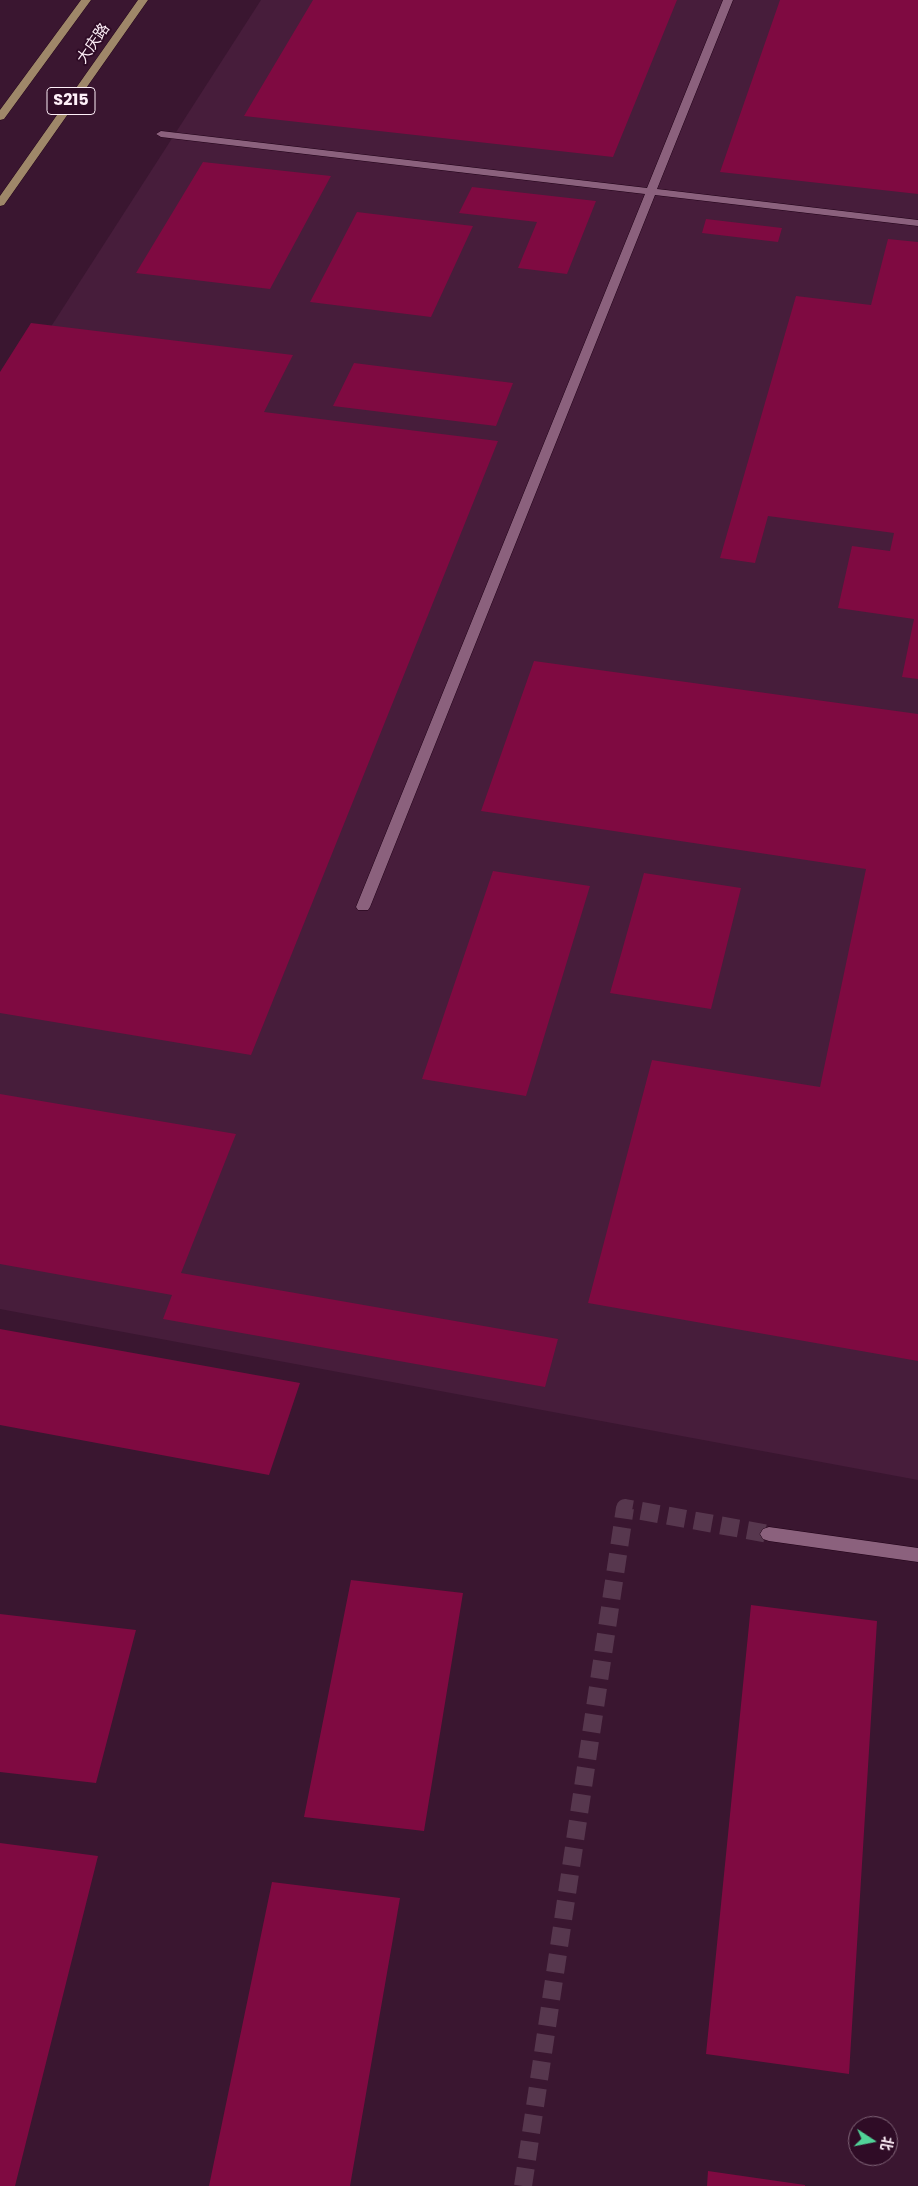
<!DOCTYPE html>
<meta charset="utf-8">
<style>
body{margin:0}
#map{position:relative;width:918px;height:2186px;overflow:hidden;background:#3a1630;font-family:Poppins,"Noto Sans SC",sans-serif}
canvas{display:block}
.north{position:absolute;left:848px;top:2116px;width:50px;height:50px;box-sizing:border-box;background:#2f0c26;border:1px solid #82677a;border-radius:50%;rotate:101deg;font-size:14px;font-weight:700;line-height:20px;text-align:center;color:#feeff8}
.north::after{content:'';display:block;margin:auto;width:18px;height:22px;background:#51d398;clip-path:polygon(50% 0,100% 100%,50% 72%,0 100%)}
</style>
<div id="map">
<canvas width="918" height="2186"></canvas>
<div class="north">北</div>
</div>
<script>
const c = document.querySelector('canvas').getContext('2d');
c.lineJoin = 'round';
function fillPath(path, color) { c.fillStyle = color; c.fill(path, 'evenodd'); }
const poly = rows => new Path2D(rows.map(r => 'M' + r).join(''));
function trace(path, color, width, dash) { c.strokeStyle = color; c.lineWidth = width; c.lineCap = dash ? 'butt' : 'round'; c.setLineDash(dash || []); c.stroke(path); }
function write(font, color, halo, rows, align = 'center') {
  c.font = font + ' Poppins,"Noto Sans SC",sans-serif'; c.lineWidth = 4; c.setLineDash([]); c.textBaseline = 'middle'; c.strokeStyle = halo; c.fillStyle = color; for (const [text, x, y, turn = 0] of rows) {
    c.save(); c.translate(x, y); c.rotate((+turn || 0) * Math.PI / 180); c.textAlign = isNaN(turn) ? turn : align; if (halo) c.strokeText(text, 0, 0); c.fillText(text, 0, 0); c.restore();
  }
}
const built = poly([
 [261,0,918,0,918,1480,0,1309,0,406]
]);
const building = poly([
 [313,0,677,0,613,157,244,116],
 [780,0,918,0,918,194,720,172],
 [203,162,331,176,270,289,136,273],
 [472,187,596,201,567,274,518,268,537,222,459,213],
 [357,212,473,226,431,317,310,302],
 [706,219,782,228,778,242,702,233],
 [888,239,918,242,918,679,902,677,914,619,838,608,852,546,890,551,894,533,768,516,755,563,720,558,796,296,871,305],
 [31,323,293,355,264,412,498,441,251,1055,0,1013,0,372],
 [354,363,513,383,496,426,333,406],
 [534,661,918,714,918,1361,588,1303,652,1060,820,1087,866,869,481,811],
 [493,871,590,886,526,1096,422,1079],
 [644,873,741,888,711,1009,610,993],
 [0,1094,236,1134,181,1273,558,1339,545,1387,163,1319,172,1295,0,1264],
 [0,1329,300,1383,269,1475,0,1425],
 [351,1580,463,1593,424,1831,304,1817],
 [751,1605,877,1621,849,2074,706,2054],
 [0,1614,136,1630,96,1783,0,1772],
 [0,1843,98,1856,15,2186,0,2186],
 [272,1882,400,1898,350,2186,209,2186],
 [708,2171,805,2185,805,2186,707,2186]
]);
const pedestrianTunnel = poly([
 [523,2186,625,1508,769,1534]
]);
const service = poly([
 [723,0,733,0,657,189,918,220,918,226,655,195,370,907,368,910,358,910,356,907,645,194,161,137,156,134,161,131,647,188,723,0],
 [769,1527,918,1548,918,1562,769,1541,763,1539,760,1534,763,1529,769,1527]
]);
const primary = poly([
 [81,0,91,0,4,119,0,120,0,110,81,0],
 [138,0,148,0,4,205,0,206,0,196,138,0]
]);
const farStreetnames = [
 ["大庆路",94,44,-55]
];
const shields = [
 [71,101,48]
];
const shieldNames = [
 ["S215",71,101]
];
fillPath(built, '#471d3b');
fillPath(building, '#7f0a41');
trace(pedestrianTunnel, '#57374e', 18, [18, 9]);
trace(service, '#200117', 1);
trace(primary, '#200117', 1);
fillPath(service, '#8b617d');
fillPath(primary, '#9f8769');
write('15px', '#feeff8', '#2f0c26', farStreetnames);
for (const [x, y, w] of shields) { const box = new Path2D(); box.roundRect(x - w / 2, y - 13.5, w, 27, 4); c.fillStyle = '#2f0c26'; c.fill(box); trace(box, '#feeff8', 1); }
write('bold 16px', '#feeff8', null, shieldNames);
</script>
